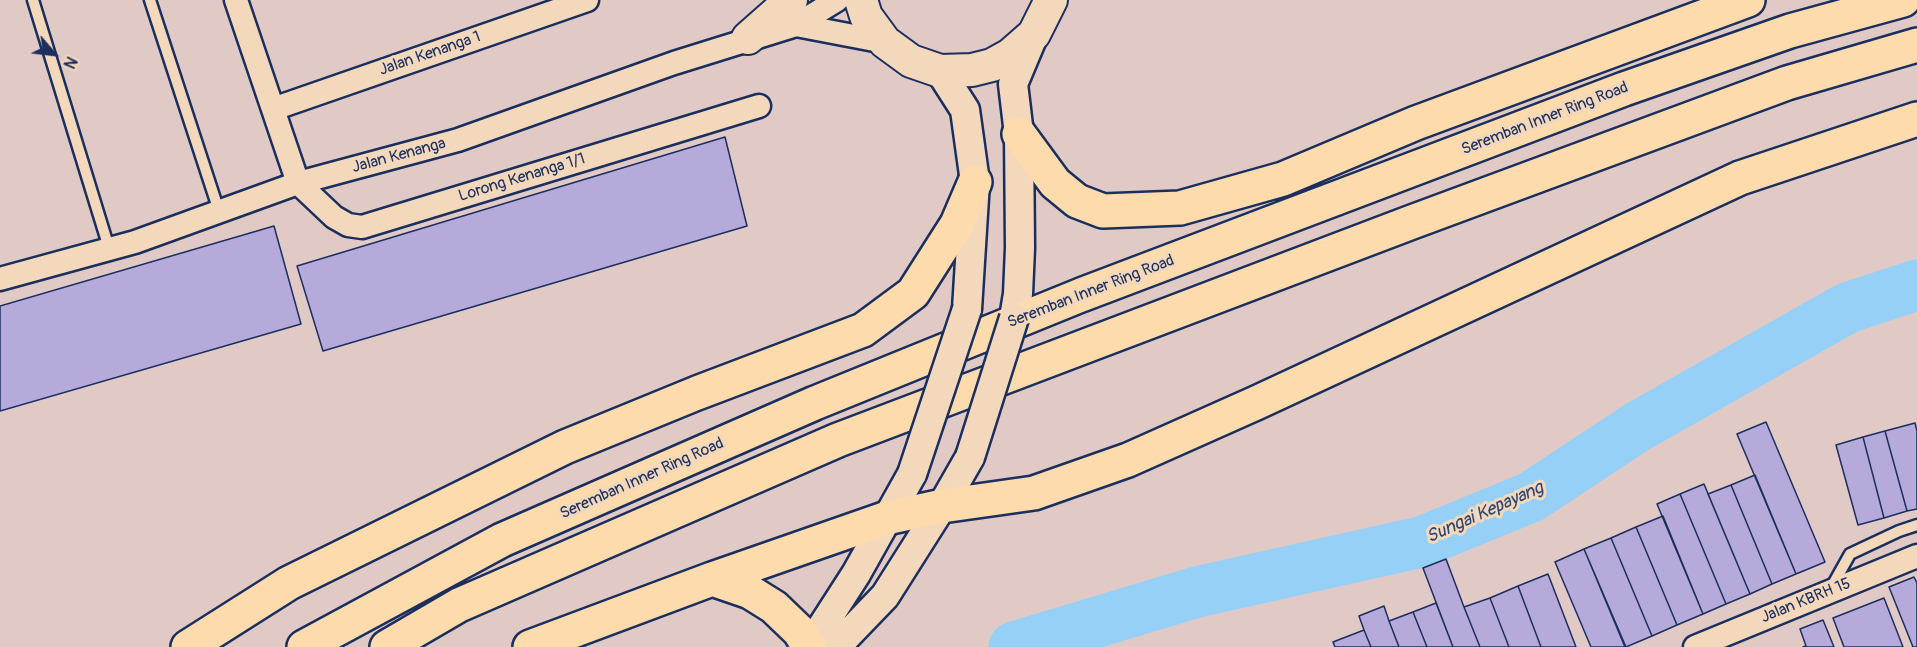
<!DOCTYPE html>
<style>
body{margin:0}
#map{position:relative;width:1917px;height:647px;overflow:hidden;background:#e1cac5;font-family:Pangolin,sans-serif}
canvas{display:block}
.north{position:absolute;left:24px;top:24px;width:60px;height:60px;-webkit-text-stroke:4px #f4d8bb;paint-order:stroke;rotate:118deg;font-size:16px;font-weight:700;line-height:24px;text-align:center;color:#1b2f5e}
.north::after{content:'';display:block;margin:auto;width:21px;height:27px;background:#1b2f5e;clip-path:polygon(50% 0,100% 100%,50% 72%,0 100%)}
</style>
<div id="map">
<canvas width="1917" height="647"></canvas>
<div class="north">N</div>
</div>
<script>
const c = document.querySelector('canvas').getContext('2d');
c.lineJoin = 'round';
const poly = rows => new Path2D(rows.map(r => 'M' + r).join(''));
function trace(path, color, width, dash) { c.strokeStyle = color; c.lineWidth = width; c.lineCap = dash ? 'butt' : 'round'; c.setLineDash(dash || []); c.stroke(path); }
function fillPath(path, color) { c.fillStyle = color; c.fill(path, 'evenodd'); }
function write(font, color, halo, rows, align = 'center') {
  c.font = font + ' Pangolin,sans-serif'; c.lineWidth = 6; c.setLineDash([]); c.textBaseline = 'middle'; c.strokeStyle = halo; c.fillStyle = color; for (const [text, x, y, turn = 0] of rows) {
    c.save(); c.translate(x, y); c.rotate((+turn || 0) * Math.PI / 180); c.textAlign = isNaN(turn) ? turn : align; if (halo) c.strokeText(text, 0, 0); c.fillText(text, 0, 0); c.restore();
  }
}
const river = poly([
 [1014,647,1197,592,1421,542,1531,497,1637,427,1847,308,1917,285]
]);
const building = poly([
 [725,137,747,226,323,351,297,266,725,137],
 [274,226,301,324,0,411,0,306,274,226],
 [1766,422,1825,562,1796,574,1737,434,1766,422],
 [1915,423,1917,431,1917,509,1907,511,1885,431,1915,423],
 [1885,431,1907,511,1884,518,1863,437,1885,431],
 [1863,437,1884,518,1858,525,1836,445,1863,437],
 [1755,475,1796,574,1772,584,1731,485,1755,475],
 [1704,484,1750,594,1726,604,1680,494,1704,484],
 [1731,485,1772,584,1750,594,1708,494,1731,485],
 [1680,494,1726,604,1703,614,1657,504,1680,494],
 [1663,516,1703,614,1677,625,1636,527,1663,516],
 [1636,527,1677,625,1652,636,1611,538,1636,527],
 [1611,538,1652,636,1626,647,1584,549,1611,538],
 [1584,549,1625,647,1591,647,1555,562,1584,549],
 [1446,559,1464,607,1480,647,1453,647,1423,568,1446,559],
 [1548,574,1576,647,1541,647,1518,586,1548,574],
 [1914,577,1917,583,1917,647,1913,647,1889,587,1914,577],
 [1518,586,1541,647,1509,647,1490,598,1518,586],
 [1490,598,1509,647,1480,647,1464,607,1490,598],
 [1884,598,1903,647,1844,647,1833,618,1884,598],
 [1436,603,1453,647,1427,647,1413,612,1436,603],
 [1384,606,1389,621,1399,647,1371,647,1364,630,1359,616,1384,606],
 [1413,612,1427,647,1399,647,1389,621,1413,612],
 [1823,620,1834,647,1803,647,1806,646,1800,629,1823,620],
 [1364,630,1371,647,1335,647,1333,642,1364,630]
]);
const service = poly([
 [33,0,109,248],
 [150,0,219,211],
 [1831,588,1850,554,1899,531,1917,525]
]);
const minor = poly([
 [236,0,298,183,334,217,348,225,362,227,759,106],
 [796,25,885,42],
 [273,109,587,0],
 [0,279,135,242,298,183,458,140,674,63,796,25,837,0],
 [1695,647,1917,556]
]);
const tertiary = poly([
 [940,71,965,110,975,182,967,309],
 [1014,318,1018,294,1020,248,1019,134,1013,84,1034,34],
 [809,647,856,574,912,474],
 [836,647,885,596,942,506,970,457]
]);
const secondary = poly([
 [861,0,866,16,885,42,911,61,940,71,972,70,992,65,1010,55,1034,34,1051,0],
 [748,38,791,0]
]);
const primary = poly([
 [1019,134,1055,183,1077,201,1103,211,1180,208,1283,179,1416,123,1748,0],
 [712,579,750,592,774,607,799,631,809,647],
 [188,647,289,583,565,447,697,393,863,330,913,293,957,224,975,182],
 [304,647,502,540,815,403,1081,295,1624,89,1790,31,1903,0],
 [387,647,459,605,838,440,1412,222,1787,83,1917,45],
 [530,647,712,579,887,518,942,506,1034,493,1128,460,1256,403,1740,178,1917,119]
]);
const tertiaryBridge = poly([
 [970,457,1014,318],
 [912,474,967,309]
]);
const streetNames = [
 ["Jalan Kenanga 1",430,54,-19],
 ["Seremban Inner Ring Road",1545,119,-21],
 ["Jalan Kenanga",399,156,-15],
 ["Lorong Kenanga 1/1",522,178,-17],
 ["Seremban Inner Ring Road",1091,292,-21],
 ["Seremban Inner Ring Road",642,479,-24],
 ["Jalan KBRH 15",1806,601,-22]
];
const waterNames = [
 ["Sungai Kepayang",1485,513,-24]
];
trace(river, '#96d0f6', 51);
fillPath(building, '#b6aadb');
trace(building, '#1b2f5e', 1.5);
trace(service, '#1b2f5e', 15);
trace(minor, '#1b2f5e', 27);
trace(tertiary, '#1b2f5e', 33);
trace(secondary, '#1b2f5e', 36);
trace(primary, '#1b2f5e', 38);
trace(service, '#f4d8bb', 10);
trace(minor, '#f4d8bb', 22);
trace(tertiary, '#f4d8bb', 28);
trace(secondary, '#f4d8bb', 32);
trace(primary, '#fddbac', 33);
trace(tertiaryBridge, '#1b2f5e', 33, []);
trace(tertiaryBridge, '#f4d8bb', 28);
write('16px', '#1b2f5e', '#f4d8bb', streetNames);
write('italic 18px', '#2d4775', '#f4d8bb', waterNames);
</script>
